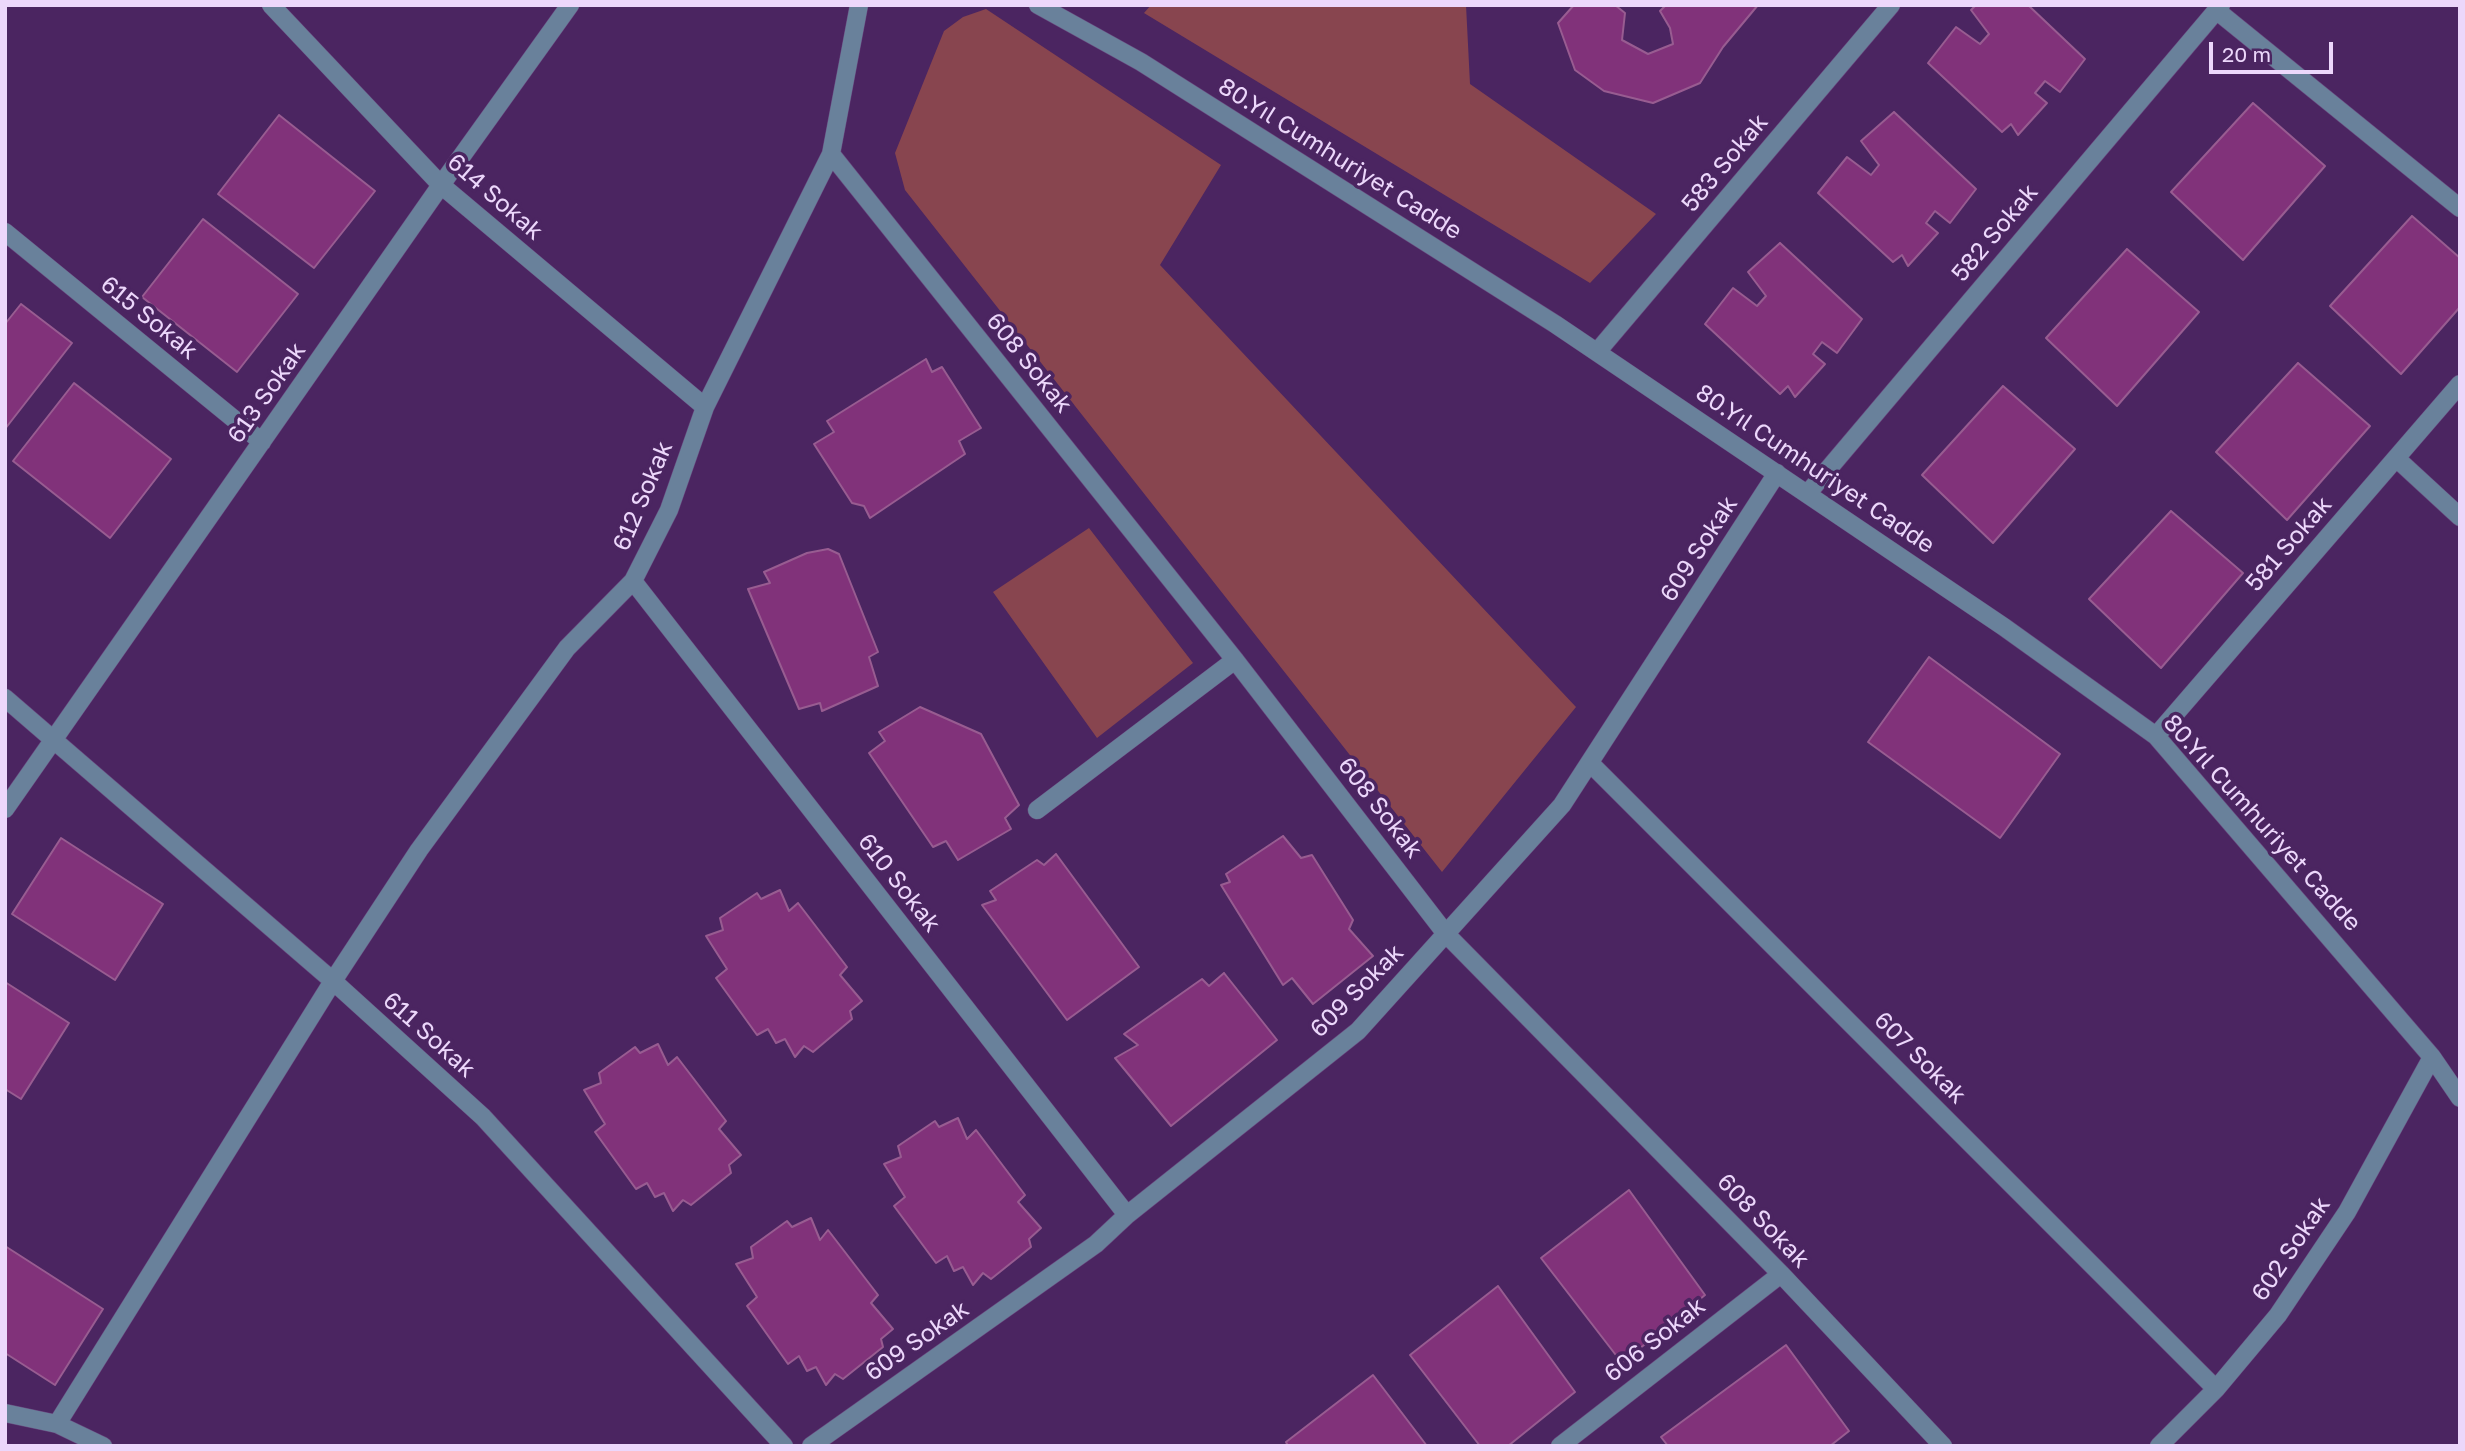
<!DOCTYPE html>
<meta charset="utf-8">
<style>
body{margin:0}
#map{position:relative;width:2465px;height:1451px;overflow:hidden;background:#4b2561;font-family:"Golos Text",sans-serif}
canvas{display:block}
.frame{position:absolute;inset:0;border:7px solid #ecd7fb;pointer-events:none}
.scale{position:absolute;left:2209px;top:42px;width:124px;height:32px;box-sizing:border-box;border:4px solid #ecd7fb;border-top:0;padding-left:9px;font-size:21px;line-height:24px;white-space:nowrap;color:#ecd7fb;-webkit-text-stroke:5px #4b2561;paint-order:stroke}
</style>
<div id="map">
<canvas width="2465" height="1451"></canvas>
<div class="frame"></div>
<div class="scale">20 m</div>
</div>
<script>
const c = document.querySelector('canvas').getContext('2d');
c.lineJoin = 'round';
function fillPath(path, color) { c.fillStyle = color; c.fill(path, 'evenodd'); }
const poly = rows => new Path2D(rows.map(r => 'M' + r).join(''));
function trace(path, color, width, dash) { c.strokeStyle = color; c.lineWidth = width; c.lineCap = dash ? 'butt' : 'round'; c.setLineDash(dash || []); c.stroke(path); }
function write(font, color, halo, rows, align = 'center') {
  c.font = font + ' "Golos Text",sans-serif'; c.lineWidth = 7; c.setLineDash([]); c.textBaseline = 'middle'; c.strokeStyle = halo; c.fillStyle = color; for (const [text, x, y, turn = 0] of rows) {
    c.save(); c.translate(x, y); c.rotate((+turn || 0) * Math.PI / 180); c.textAlign = isNaN(turn) ? turn : align; if (halo) c.strokeText(text, 0, 0); c.fillText(text, 0, 0); c.restore();
  }
}
const green = poly([
 [1151,5,1466,5,1470,84,1656,214,1590,283,1144,13],
 [986,9,1221,165,1160,265,1576,707,1442,872,905,190,895,153,944,31,963,17],
 [1089,528,1193,663,1097,738,993,592]
]);
const building = poly([
 [1574,5,1615,5,1625,13,1622,40,1648,54,1673,44,1670,28,1660,11,1666,5,1758,5,1723,47,1700,83,1653,103,1604,91,1575,70,1558,23,1574,5],
 [1976,5,2028,5,2085,59,2060,92,2045,81,2035,93,2047,103,2018,135,2011,124,2002,132,1928,63,1956,27,1980,44,1989,34,1971,10,1976,5],
 [2253,103,2325,166,2243,260,2171,192,2253,103],
 [1894,112,1976,189,1950,223,1935,211,1926,223,1938,233,1908,266,1902,255,1893,262,1818,193,1847,157,1871,175,1879,165,1861,141,1894,112],
 [279,115,375,191,314,268,218,194,279,115],
 [2412,216,2460,258,2460,307,2401,374,2330,306,2412,216],
 [203,219,298,294,237,372,142,297,203,219],
 [1780,243,1862,319,1837,353,1822,342,1813,354,1825,364,1795,397,1788,386,1780,394,1705,324,1733,288,1757,306,1766,296,1748,272,1780,243],
 [2127,249,2199,312,2117,406,2046,338,2127,249],
 [21,304,72,343,5,429,5,324,21,304],
 [926,359,932,372,942,367,981,428,959,441,965,454,870,518,864,506,852,503,814,444,834,432,827,421,926,359],
 [2298,363,2370,426,2287,520,2216,452,2298,363],
 [74,383,171,459,110,538,13,461,74,383],
 [2003,386,2075,449,1993,543,1922,475,2003,386],
 [2171,511,2243,573,2161,668,2089,599,2171,511],
 [828,549,839,554,878,652,869,657,878,686,822,711,820,703,799,709,748,589,770,583,764,572,807,553,828,549],
 [1929,657,2060,754,2000,838,1868,742,1929,657],
 [920,707,981,734,1019,805,1005,818,1011,829,958,860,946,841,933,847,869,753,885,741,879,732,920,707],
 [1283,836,1301,858,1312,855,1353,920,1349,929,1373,956,1313,1004,1292,978,1283,985,1221,885,1230,882,1226,874,1283,836],
 [61,838,163,904,115,980,12,914,61,838],
 [1056,854,1139,967,1067,1020,982,905,996,900,990,891,1037,860,1044,865,1056,854],
 [780,890,789,911,798,903,847,967,840,975,862,1001,850,1011,852,1019,813,1052,804,1046,795,1057,785,1039,776,1043,768,1029,757,1035,716,978,727,969,706,936,723,930,720,918,757,893,761,899,780,890],
 [1224,973,1277,1040,1171,1126,1115,1058,1138,1045,1124,1034,1202,979,1209,986,1224,973],
 [5,982,69,1023,21,1099,5,1089,5,982],
 [658,1044,668,1065,677,1057,726,1121,719,1129,741,1155,729,1165,731,1173,691,1205,683,1200,673,1211,664,1193,655,1197,647,1183,636,1189,595,1132,605,1124,584,1090,601,1083,599,1073,635,1047,640,1053,658,1044],
 [958,1118,967,1139,976,1130,1025,1195,1018,1202,1041,1228,1029,1239,1031,1247,991,1279,983,1273,973,1285,963,1267,954,1271,947,1256,936,1263,894,1206,905,1197,884,1164,901,1157,898,1146,935,1121,939,1127,958,1118],
 [1629,1190,1705,1295,1622,1363,1541,1258,1629,1190],
 [811,1218,820,1240,828,1230,878,1295,871,1303,893,1329,881,1339,883,1347,843,1379,835,1374,826,1385,816,1367,807,1371,799,1356,788,1364,747,1306,757,1297,736,1264,753,1258,751,1247,787,1221,792,1227,811,1218],
 [5,1246,103,1309,55,1385,5,1353,5,1246],
 [1498,1286,1575,1392,1508,1446,1480,1446,1410,1355,1498,1286],
 [1786,1345,1849,1431,1830,1446,1668,1446,1661,1437,1786,1345],
 [1373,1375,1427,1446,1288,1446,1286,1442,1373,1375]
]);
const minor = poly([
 [271,5,441,185,705,407],
 [1038,5,1141,62,1555,324,2004,627,2156,736,2432,1057,2460,1098],
 [2216,10,2460,208],
 [831,154,1235,660,1446,934,1781,1274,1943,1446],
 [5,232,262,442],
 [1597,352,1891,5],
 [2396,458,2460,517],
 [1808,493,2221,5],
 [633,581,1127,1215],
 [5,698,333,981,483,1117,784,1446],
 [2156,736,2460,384],
 [1590,763,2216,1389],
 [5,809,441,185,570,5],
 [1037,810,1235,660],
 [5,1413,57,1424,103,1446],
 [57,1424,333,981,419,850,567,648,633,581,669,510,705,407,831,154,859,5],
 [811,1446,1096,1244,1127,1215,1358,1031,1562,805,1777,473],
 [1560,1446,1781,1274],
 [2159,1446,2216,1389,2278,1315,2347,1212,2432,1057]
]);
const streetNames = [
 ["80.Yıl Cumhuriyet Cadde",1340,159,32],
 ["583 Sokak",1725,163,-50],
 ["614 Sokak",495,197,41],
 ["582 Sokak",1995,233,-50],
 ["615 Sokak",149,318,39],
 ["608 Sokak",1029,363,51],
 ["613 Sokak",267,393,-55],
 ["80.Yıl Cumhuriyet Cadde",1815,469,34],
 ["612 Sokak",643,496,-67],
 ["581 Sokak",2289,544,-49],
 ["609 Sokak",1699,549,-57],
 ["608 Sokak",1380,808,52],
 ["80.Yıl Cumhuriyet Cadde",2262,823,48],
 ["610 Sokak",899,883,52],
 ["609 Sokak",1357,991,-45],
 ["611 Sokak",429,1035,42],
 ["607 Sokak",1920,1058,45],
 ["608 Sokak",1763,1221,46],
 ["602 Sokak",2291,1249,-56],
 ["606 Sokak",1655,1340,-38],
 ["609 Sokak",917,1341,-35]
];
fillPath(green, '#88454f');
fillPath(building, '#81327a');
trace(building, '#985c91', 2);
trace(minor, '#68457d', 19);
trace(minor, '#69819b', 18);
write('24px', '#ecd7fb', '#4b2561', streetNames);
</script>
